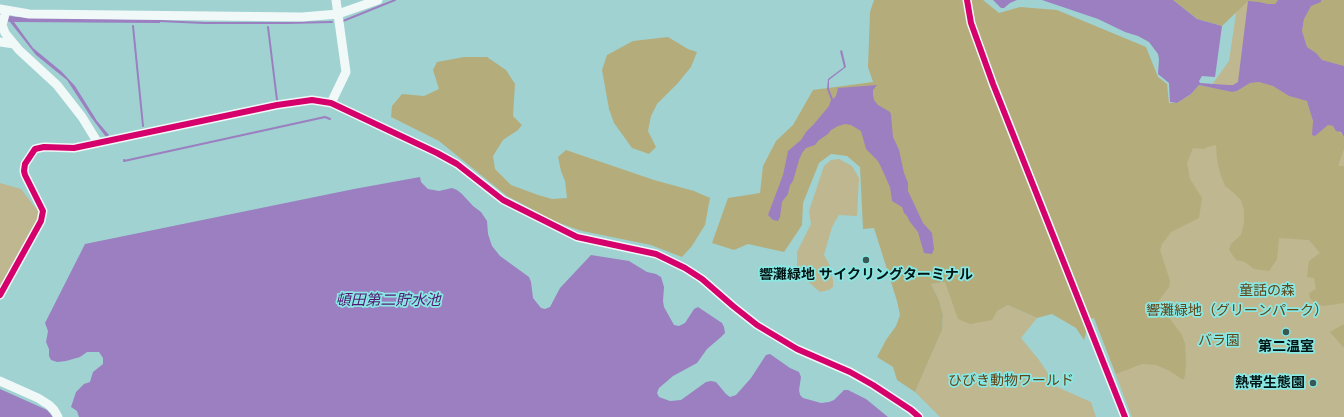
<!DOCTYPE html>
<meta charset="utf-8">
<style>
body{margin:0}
canvas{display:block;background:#9fd2d0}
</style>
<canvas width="1344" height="417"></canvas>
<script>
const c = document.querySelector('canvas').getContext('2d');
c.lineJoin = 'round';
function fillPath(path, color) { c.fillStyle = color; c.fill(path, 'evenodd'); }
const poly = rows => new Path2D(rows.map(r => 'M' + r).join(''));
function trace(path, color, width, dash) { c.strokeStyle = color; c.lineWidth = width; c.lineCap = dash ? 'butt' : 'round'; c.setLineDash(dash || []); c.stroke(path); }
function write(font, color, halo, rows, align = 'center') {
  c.font = font + ' Arial,"Noto Sans JP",sans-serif'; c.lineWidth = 3.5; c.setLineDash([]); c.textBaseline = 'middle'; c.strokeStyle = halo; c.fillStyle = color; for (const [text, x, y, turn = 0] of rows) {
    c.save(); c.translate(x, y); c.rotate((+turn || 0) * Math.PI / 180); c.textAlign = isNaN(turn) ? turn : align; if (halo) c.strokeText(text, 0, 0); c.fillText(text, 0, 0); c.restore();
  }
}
const green = poly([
 [1238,0,1344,0,1344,417,1132,417,1094,318,1176,135,1229,61],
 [839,159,852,166,859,178,857,216,839,215,832,227,824,255,830,266,833,281,833,287,829,290,820,292,800,275,797,269,797,252,811,224,809,211,824,166,831,160],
 [0,183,21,189,35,207,40,210,40,218,0,287],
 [945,282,997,311,1008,305,1037,318,1021,338,1039,360,1057,387,1091,402,1096,417,940,417,915,392,942,330,943,315,939,300,931,284]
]);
const forest = poly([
 [874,0,983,0,999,13,1020,7,1057,10,1146,47,1158,77,1167,84,1169,103,1177,103,1191,94,1199,85,1232,92,1238,91,1250,83,1259,82,1273,86,1289,96,1307,101,1310,107,1315,136,1328,125,1333,126,1344,137,1344,149,1338,166,1344,166,1344,303,1324,306,1315,304,1310,298,1309,293,1316,289,1314,278,1307,277,1309,261,1320,253,1309,240,1279,238,1277,259,1269,271,1254,269,1245,262,1236,260,1229,250,1231,244,1241,235,1244,223,1244,210,1241,200,1234,193,1225,186,1220,173,1217,159,1216,145,1207,147,1204,149,1193,148,1187,163,1190,179,1202,198,1199,218,1171,232,1162,244,1160,250,1170,281,1169,287,1159,300,1159,304,1182,335,1185,344,1186,362,1185,376,1183,380,1170,371,1156,365,1142,364,1116,374,1094,318,1084,320,1087,329,1084,340,1076,328,1052,314,1037,318,1008,305,997,311,992,320,970,324,958,319,945,282,931,284,939,300,943,315,942,330,915,392,897,380,893,367,877,357,886,340,896,326,900,315,897,301,874,228,863,229,860,167,847,156,831,154,819,163,803,203,802,225,784,252,748,244,734,250,712,243,728,198,760,193,763,166,776,141,793,125,813,90,873,82,868,67,870,12],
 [1173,0,1278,0,1275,4,1268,4,1259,2,1248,1,1222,26,1197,19],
 [1321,0,1344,0,1344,66,1322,60,1316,53,1307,47,1302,31,1304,19,1311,5,1321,2],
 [668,37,688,49,697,52,691,67,677,84,657,104,651,116,648,131,656,147,649,154,632,148,614,123,609,109,602,70,607,55,633,41],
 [464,57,487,57,506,70,515,84,513,116,522,125,518,130,503,140,493,156,495,169,511,185,538,195,552,199,567,198,565,181,561,171,558,157,566,150,654,180,694,191,710,198,705,225,692,246,682,257,651,245,582,231,556,222,507,196,439,141,391,117,392,106,402,94,424,96,439,89,433,70,437,62],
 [1344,324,1344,348,1330,332]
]);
const water = poly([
 [993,0,1017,0,1010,3,1004,8,1001,8],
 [1042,0,1173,0,1197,19,1222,26,1215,77,1202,76,1199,81,1200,83,1228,85,1233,85,1238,82,1248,1,1259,2,1268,4,1275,4,1278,0,1321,0,1321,2,1311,6,1304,19,1302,31,1307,47,1316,53,1322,60,1344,66,1344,137,1341,132,1336,131,1333,126,1328,125,1315,136,1312,135,1313,121,1307,101,1289,96,1273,86,1259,82,1250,83,1237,91,1232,92,1199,85,1191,94,1177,103,1170,102,1169,83,1158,74,1159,59,1158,54,1149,42,1138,36,1125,32,1098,19],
 [0,14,16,17,160,20,160,23,14,22,33,48,62,72,75,86,97,121,109,135,106,137,91,117,67,80,36,55,10,22,0,19],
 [842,50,846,67,829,80,829,89,833,99,836,96,838,88,877,85,873,90,873,95,874,100,878,105,890,112,891,115,893,137,899,150,904,173,908,183,908,191,923,223,932,233,934,249,932,254,924,253,918,232,910,222,907,216,904,213,902,207,892,201,890,187,881,167,878,161,866,149,861,131,851,125,845,124,838,126,831,130,828,134,819,140,815,145,806,148,802,153,799,160,793,181,790,185,788,194,782,202,780,217,778,221,773,220,768,215,783,175,788,151,801,140,806,132,814,124,829,106,831,100,827,89,828,79,844,67,840,51],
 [420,177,421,182,428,189,439,191,452,188,457,190,462,194,473,206,481,212,487,221,488,234,492,246,500,256,529,277,531,282,533,298,541,308,545,309,550,307,560,288,591,255,629,261,647,272,656,274,661,277,664,287,663,301,664,307,674,325,679,326,685,323,694,309,698,307,722,323,724,327,725,333,721,337,707,349,697,363,673,376,659,388,657,393,659,397,670,401,681,400,706,382,711,381,716,382,726,394,730,397,736,395,751,378,766,355,770,354,790,368,799,372,801,377,799,390,800,395,803,398,821,403,829,402,834,400,844,390,848,390,866,399,888,417,79,417,77,411,71,407,76,392,84,384,90,382,93,372,103,364,103,358,99,352,87,352,80,357,66,361,57,362,51,360,49,356,49,349,46,342,48,331,45,323,85,244,354,189],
 [0,389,47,410,53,417,0,417]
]);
const stream = poly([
 [159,21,204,23,286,23,332,22],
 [343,21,395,0],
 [133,26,143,126],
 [268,27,277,100],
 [124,160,124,161,325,117,330,119]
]);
const minor = poly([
 [967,0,971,23,993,84,1125,417],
 [0,9,29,14,302,17,338,14,378,0],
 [6,11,2,25,5,33,19,50,57,85,82,117,98,143],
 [0,42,14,44],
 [331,103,346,72,336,0],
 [0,295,41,221,43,211,25,175,24,171,25,164,35,149,44,147,74,148,277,105,312,100,331,103,437,153,457,164,503,200,577,237,656,254,685,268,702,279,733,306,757,325,797,349,850,372,873,385,911,410,919,417],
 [0,381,38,398,49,405,54,410,58,417]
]);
const cycleway = poly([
 [967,0,971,23,993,84,1125,417],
 [0,295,41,221,43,211,25,175,24,171,25,164,35,149,44,147,74,148,277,105,312,100,331,103,437,153,457,164,503,200,577,237,656,254,685,268,702,279,733,306,757,325,797,349,850,372,873,385,911,410,919,417]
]);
const markers = [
 [866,260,4,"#385856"],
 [1286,332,4,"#385856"],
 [1313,383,4,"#385856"]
];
const poiNames = [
 ["響灘緑地 サイクリングターミナル",866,275],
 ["第二温室",1286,347],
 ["熱帯生態園",1305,383,"right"]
];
const parkNames = [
 ["童話の森",1267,291],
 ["響灘緑地（グリーンパーク）",1237,311],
 ["バラ園",1219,341],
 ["ひびき動物ワールド",1011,381]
];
const waterNames = [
 ["頓田第二貯水池",388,301]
];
fillPath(green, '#beb790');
fillPath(forest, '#b5ac7c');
fillPath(water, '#9b7fc1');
trace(stream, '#9b7fc1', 2);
trace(minor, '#f1f8f8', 9);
trace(cycleway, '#d6006c', 6);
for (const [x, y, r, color] of markers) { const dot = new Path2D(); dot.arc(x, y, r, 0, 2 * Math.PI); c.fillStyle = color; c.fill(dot); trace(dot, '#89e8e4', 1.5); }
write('bold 14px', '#001615', '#89e8e4', poiNames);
write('14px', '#634417', '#89e8e4', parkNames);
write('italic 15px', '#551870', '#89e8e4', waterNames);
</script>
